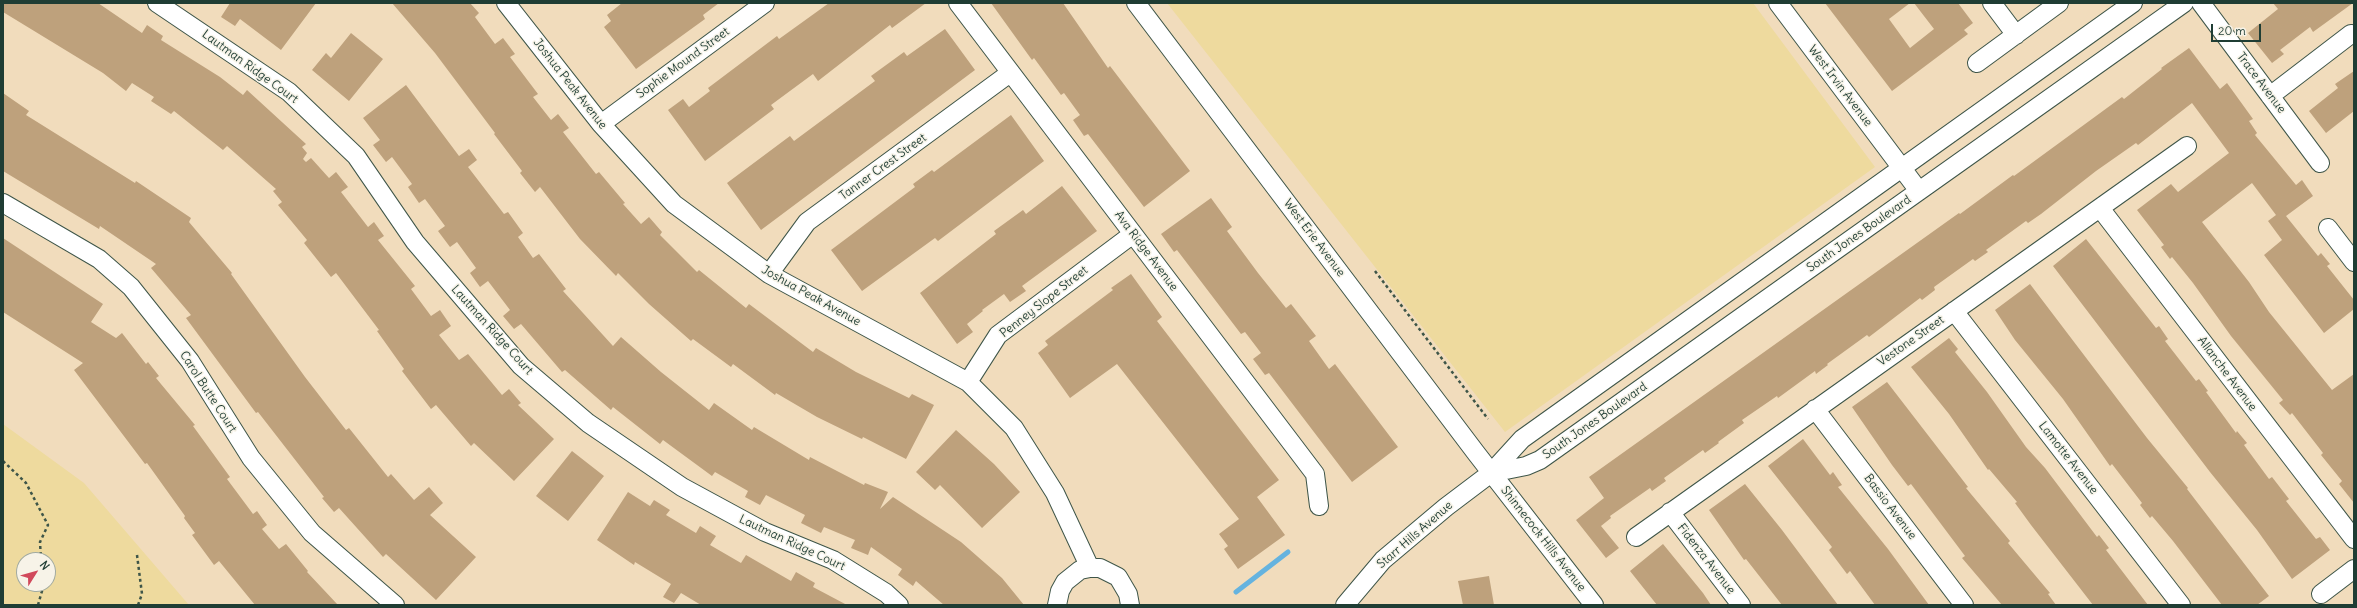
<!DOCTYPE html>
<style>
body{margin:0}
#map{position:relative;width:2357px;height:608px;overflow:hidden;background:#f1dcbc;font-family:Delius,sans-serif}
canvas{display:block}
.frame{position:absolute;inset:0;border:4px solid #1f3d34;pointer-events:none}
.north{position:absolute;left:16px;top:552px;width:40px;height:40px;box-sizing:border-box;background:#f7f3e8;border:1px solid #a1aaa0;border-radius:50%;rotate:53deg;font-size:11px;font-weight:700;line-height:16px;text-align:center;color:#1f3d34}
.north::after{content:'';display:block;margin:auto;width:14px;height:18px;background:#d1495b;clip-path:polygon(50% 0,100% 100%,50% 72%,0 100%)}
.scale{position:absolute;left:2211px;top:24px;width:50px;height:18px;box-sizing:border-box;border:2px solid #1f3d34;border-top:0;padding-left:5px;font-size:12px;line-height:14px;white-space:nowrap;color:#1f3d34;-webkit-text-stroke:3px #f7f3e8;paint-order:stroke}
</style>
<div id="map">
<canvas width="2357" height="608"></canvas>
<div class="frame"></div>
<div class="north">N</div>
<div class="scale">20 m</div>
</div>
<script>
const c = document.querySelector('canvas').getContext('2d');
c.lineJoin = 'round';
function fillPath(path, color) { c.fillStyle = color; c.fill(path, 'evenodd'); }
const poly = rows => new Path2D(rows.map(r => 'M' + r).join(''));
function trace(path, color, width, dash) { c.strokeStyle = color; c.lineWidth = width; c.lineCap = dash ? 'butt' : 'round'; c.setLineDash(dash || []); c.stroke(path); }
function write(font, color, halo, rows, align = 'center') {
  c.font = font + ' Delius,sans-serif'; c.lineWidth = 3; c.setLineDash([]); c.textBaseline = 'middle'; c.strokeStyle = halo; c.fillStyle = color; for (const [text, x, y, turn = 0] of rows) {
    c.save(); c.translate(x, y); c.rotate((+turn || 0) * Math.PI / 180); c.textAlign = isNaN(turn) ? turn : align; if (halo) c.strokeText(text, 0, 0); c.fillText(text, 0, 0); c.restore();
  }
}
const sand = poly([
 [1167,3,1753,3,1875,167,1505,432],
 [3,424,84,483,189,605,3,605],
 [24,560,48,560,48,584,24,584]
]);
const stream = poly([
 [1236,592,1288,552]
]);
const building = poly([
 [3,3,98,3,142,33,147,25,163,36,161,40,220,77,243,95,247,90,306,144,302,147,307,153,303,159,306,162,311,158,329,178,336,172,348,187,341,192,368,227,374,222,384,236,378,240,415,286,411,289,431,316,440,310,451,326,439,335,459,360,468,354,502,395,509,389,521,403,518,405,554,439,514,481,474,443,471,446,436,405,431,409,402,371,404,369,377,331,379,330,336,273,331,277,304,243,307,240,278,205,282,202,273,191,276,189,227,146,223,150,174,111,171,114,151,101,154,97,132,83,126,91,103,73,3,12],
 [230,3,316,3,281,50,240,19,235,26,221,17],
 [392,3,470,3,479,13,475,17,495,44,503,38,515,54,510,57,538,94,533,97,551,120,558,114,569,128,563,132,596,174,599,172,625,203,623,204,641,224,649,217,662,232,660,235,697,272,699,270,746,308,749,304,813,352,816,348,856,372,909,398,912,394,934,405,906,459,863,437,862,439,817,417,776,393,775,395,733,364,731,367,693,339,691,341,649,304,618,273,616,276,580,239,540,187,535,192,520,173,522,171,494,134,495,133,435,53],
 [622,3,719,3,703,15,705,19,636,69,604,27,611,21,607,15],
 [829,3,926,3,892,28,890,25,818,81,813,74,771,105,774,109,705,161,668,110,683,99,689,107,710,91,708,88,777,36,779,39],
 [991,3,1063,3,1108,68,1110,66,1190,171,1144,207,1088,134,1084,136,1073,120,1080,115,1064,93,1061,95,1034,58,1032,60],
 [1825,3,1910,3,1889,19,1910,48,1934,29,1914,3,1958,3,1973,23,1964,30,1968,34,1892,91],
 [2273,3,2353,3,2313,32,2310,27,2280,50,2284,54,2272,63,2248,33,2278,9],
 [945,29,975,70,761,230,727,183,790,136,794,141,875,81,871,76,904,52,907,56],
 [351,33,383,59,349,101,312,70,326,53,331,58],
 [2189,48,2220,89,2227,83,2253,119,2249,121,2257,133,2255,135,2296,185,2302,180,2313,196,2286,216,2318,256,2321,253,2330,264,2327,266,2354,300,2354,309,2324,333,2264,255,2282,240,2268,221,2276,215,2252,183,2202,222,2249,282,2269,312,2332,390,2354,374,2354,503,2339,484,2342,481,2321,455,2323,453,2292,413,2290,415,2279,403,2283,400,2231,336,2193,283,2172,257,2170,259,2161,247,2164,245,2137,210,2171,184,2178,192,2229,153,2192,103,2138,145,2136,143,2096,171,2041,214,2028,223,2026,221,1986,250,1988,252,1975,261,1973,259,1934,287,1935,290,1922,300,1920,298,1869,337,1867,335,1827,364,1828,365,1816,374,1815,371,1778,398,1777,396,1742,420,1744,423,1718,442,1719,443,1705,453,1703,450,1664,478,1666,481,1652,491,1650,488,1610,516,1611,518,1601,526,1619,548,1606,558,1576,520,1604,498,1589,477,1959,213,1960,214,2013,175,2014,176,2122,97,2124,99,2162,69,2161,68],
 [2354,71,2354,111,2326,133,2309,111,2338,88,2335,84],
 [406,85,459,156,469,149,477,160,468,167,504,214,508,212,523,233,518,237,533,258,539,254,566,289,563,291,613,346,621,337,661,372,709,410,714,403,752,430,754,427,809,460,810,457,864,485,865,483,888,492,880,509,893,497,961,542,1002,578,1024,605,944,605,916,581,913,586,898,575,902,569,871,547,868,555,851,548,855,540,824,527,821,533,801,523,805,515,766,495,760,505,745,497,748,491,715,472,712,476,663,440,660,444,613,407,611,410,565,370,562,372,521,324,514,329,503,316,510,310,488,281,480,287,470,273,476,268,457,242,450,247,438,231,445,226,425,199,419,203,408,187,412,184,392,157,386,162,373,145,380,140,363,118],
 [3,93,29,111,26,115,135,183,136,181,191,218,189,222,232,273,231,274,305,377,346,430,349,428,388,477,391,474,414,500,429,487,443,503,430,515,476,557,436,600,386,554,383,557,339,508,334,512,322,498,324,497,258,412,256,413,186,318,191,315,151,268,156,264,100,226,99,229,3,171],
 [1011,115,1044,161,938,241,935,238,862,291,831,250,915,187,913,184,932,170,934,172],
 [1062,186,1097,231,1022,286,1026,291,1010,302,1004,294,982,310,983,311,967,324,973,332,957,344,920,293,996,234,994,231,1023,210,1026,214],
 [1211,198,1232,227,1227,231,1258,273,1286,308,1291,304,1316,336,1309,341,1329,369,1335,364,1398,447,1352,482,1269,373,1265,375,1253,359,1261,353,1245,332,1241,334,1177,250,1174,252,1161,234],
 [3,238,103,304,91,322,116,338,122,333,146,364,148,362,159,376,156,378,195,425,193,426,230,477,227,479,253,514,257,511,267,525,262,529,279,549,286,544,308,571,307,572,338,605,255,605,219,561,214,565,192,535,195,533,184,518,185,516,147,463,145,464,74,370,83,363,3,312],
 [2086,239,2156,328,2159,326,2168,339,2165,341,2196,381,2199,379,2208,391,2206,392,2236,433,2237,431,2247,443,2244,445,2269,479,2272,477,2289,499,2286,501,2316,539,2320,537,2330,550,2292,579,2257,530,2210,472,2053,266],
 [1131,274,1162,317,1157,321,1279,480,1257,497,1285,535,1238,569,1224,549,1228,546,1219,534,1239,519,1117,364,1070,398,1038,353,1048,345,1045,341,1113,290,1111,288],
 [2030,284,2147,438,2188,488,2187,489,2269,596,2257,605,2222,605,2173,541,2152,516,2150,518,2140,505,2142,503,2112,464,2110,466,2063,399,2015,340,1995,310],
 [1949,338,1958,349,1955,352,1987,392,2026,447,2045,468,2097,537,2099,535,2109,548,2106,550,2148,605,2093,605,2031,525,2015,503,2017,502,1989,469,1988,470,1949,414,1911,367],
 [1887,382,1968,487,1966,488,2010,541,2008,543,2050,593,2048,594,2056,605,2002,605,1962,558,1965,556,1911,484,1908,486,1892,465,1852,407],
 [956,430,994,464,1020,492,982,528,940,485,935,490,916,472],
 [1803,439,1830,475,1833,472,1842,485,1838,487,1888,549,1929,605,1875,605,1850,571,1847,574,1829,550,1832,547,1768,466],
 [572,451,604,476,568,521,536,496],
 [1745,484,1782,530,1838,605,1782,605,1746,559,1744,560,1709,510],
 [628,492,650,506,654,500,670,510,666,515,696,533,700,526,716,536,710,545,741,563,746,555,791,581,796,572,815,583,813,587,847,605,701,605,681,593,674,603,663,597,671,584,635,562,634,565,597,540],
 [1663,544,1703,593,1711,605,1657,605,1630,571],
 [1489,576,1494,605,1463,605,1458,581]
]);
const path = poly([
 [1375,271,1488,419],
 [3,461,26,483,48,525,40,542,41,560],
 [137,555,142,594,138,605],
 [38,605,44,584]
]);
const minor = poly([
 [157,3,289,92,356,156,415,242,521,366,588,423,682,487,765,532,833,560,886,593,899,605],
 [506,3,601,124,674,204,769,274,968,382,1014,428,1055,493,1090,568],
 [958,3,1315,474,1319,506],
 [1136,3,1476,453,1594,605],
 [1778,3,1919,191],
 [1992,3,2016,35],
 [2201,3,2320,163],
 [1977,63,2059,3],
 [2270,96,2351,34],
 [601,124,765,3],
 [3,203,99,259,131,287,190,361,251,458,312,533,395,605],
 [2100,208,2354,539],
 [2328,228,2354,262],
 [769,274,807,222,1010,73],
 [1954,311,2181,605],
 [968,382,998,335,1133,234],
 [1815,409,1964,605],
 [1491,473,1526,466,1540,460,2184,3],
 [1670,512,1741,605],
 [1636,537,2187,146],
 [2321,594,2354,569],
 [1057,605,1060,591,1065,582,1080,570,1090,568,1100,568,1118,577,1128,594,1130,605],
 [1345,605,1383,560,1446,507,1491,473,1522,439,2133,3]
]);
const streetNames = [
 ["Sophie Mound Street",683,63,-36],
 ["Lautman Ridge Court",250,67,36],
 ["Trace Avenue",2261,83,53],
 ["Joshua Peak Avenue",570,84,52],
 ["West Irvin Avenue",1840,86,53],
 ["Tanner Crest Street",883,167,-36],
 ["South Jones Boulevard",1859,234,-35],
 ["West Erie Avenue",1314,238,53],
 ["Ava Ridge Avenue",1146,251,53],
 ["Joshua Peak Avenue",811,296,29],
 ["Penney Slope Street",1044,302,-38],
 ["Lautman Ridge Court",492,330,48],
 ["Vestone Street",1911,341,-35],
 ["Allanche Avenue",2227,374,53],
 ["Carol Butte Court",208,392,57],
 ["South Jones Boulevard",1595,421,-35],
 ["Lamotte Avenue",2068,458,52],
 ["Bassio Avenue",1890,507,53],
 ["Starr Hills Avenue",1415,535,-41],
 ["Shinnecock Hills Avenue",1543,539,52],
 ["Lautman Ridge Court",792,543,25],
 ["Fidenza Avenue",1706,559,52]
];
fillPath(sand, '#eeda9e');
trace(stream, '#65b3df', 5);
fillPath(building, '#bea17c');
trace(minor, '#3e5548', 20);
trace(path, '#3e5548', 2.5, [3, 3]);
trace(minor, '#fff', 18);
write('12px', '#1f3d34', '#f7f3e8', streetNames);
</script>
